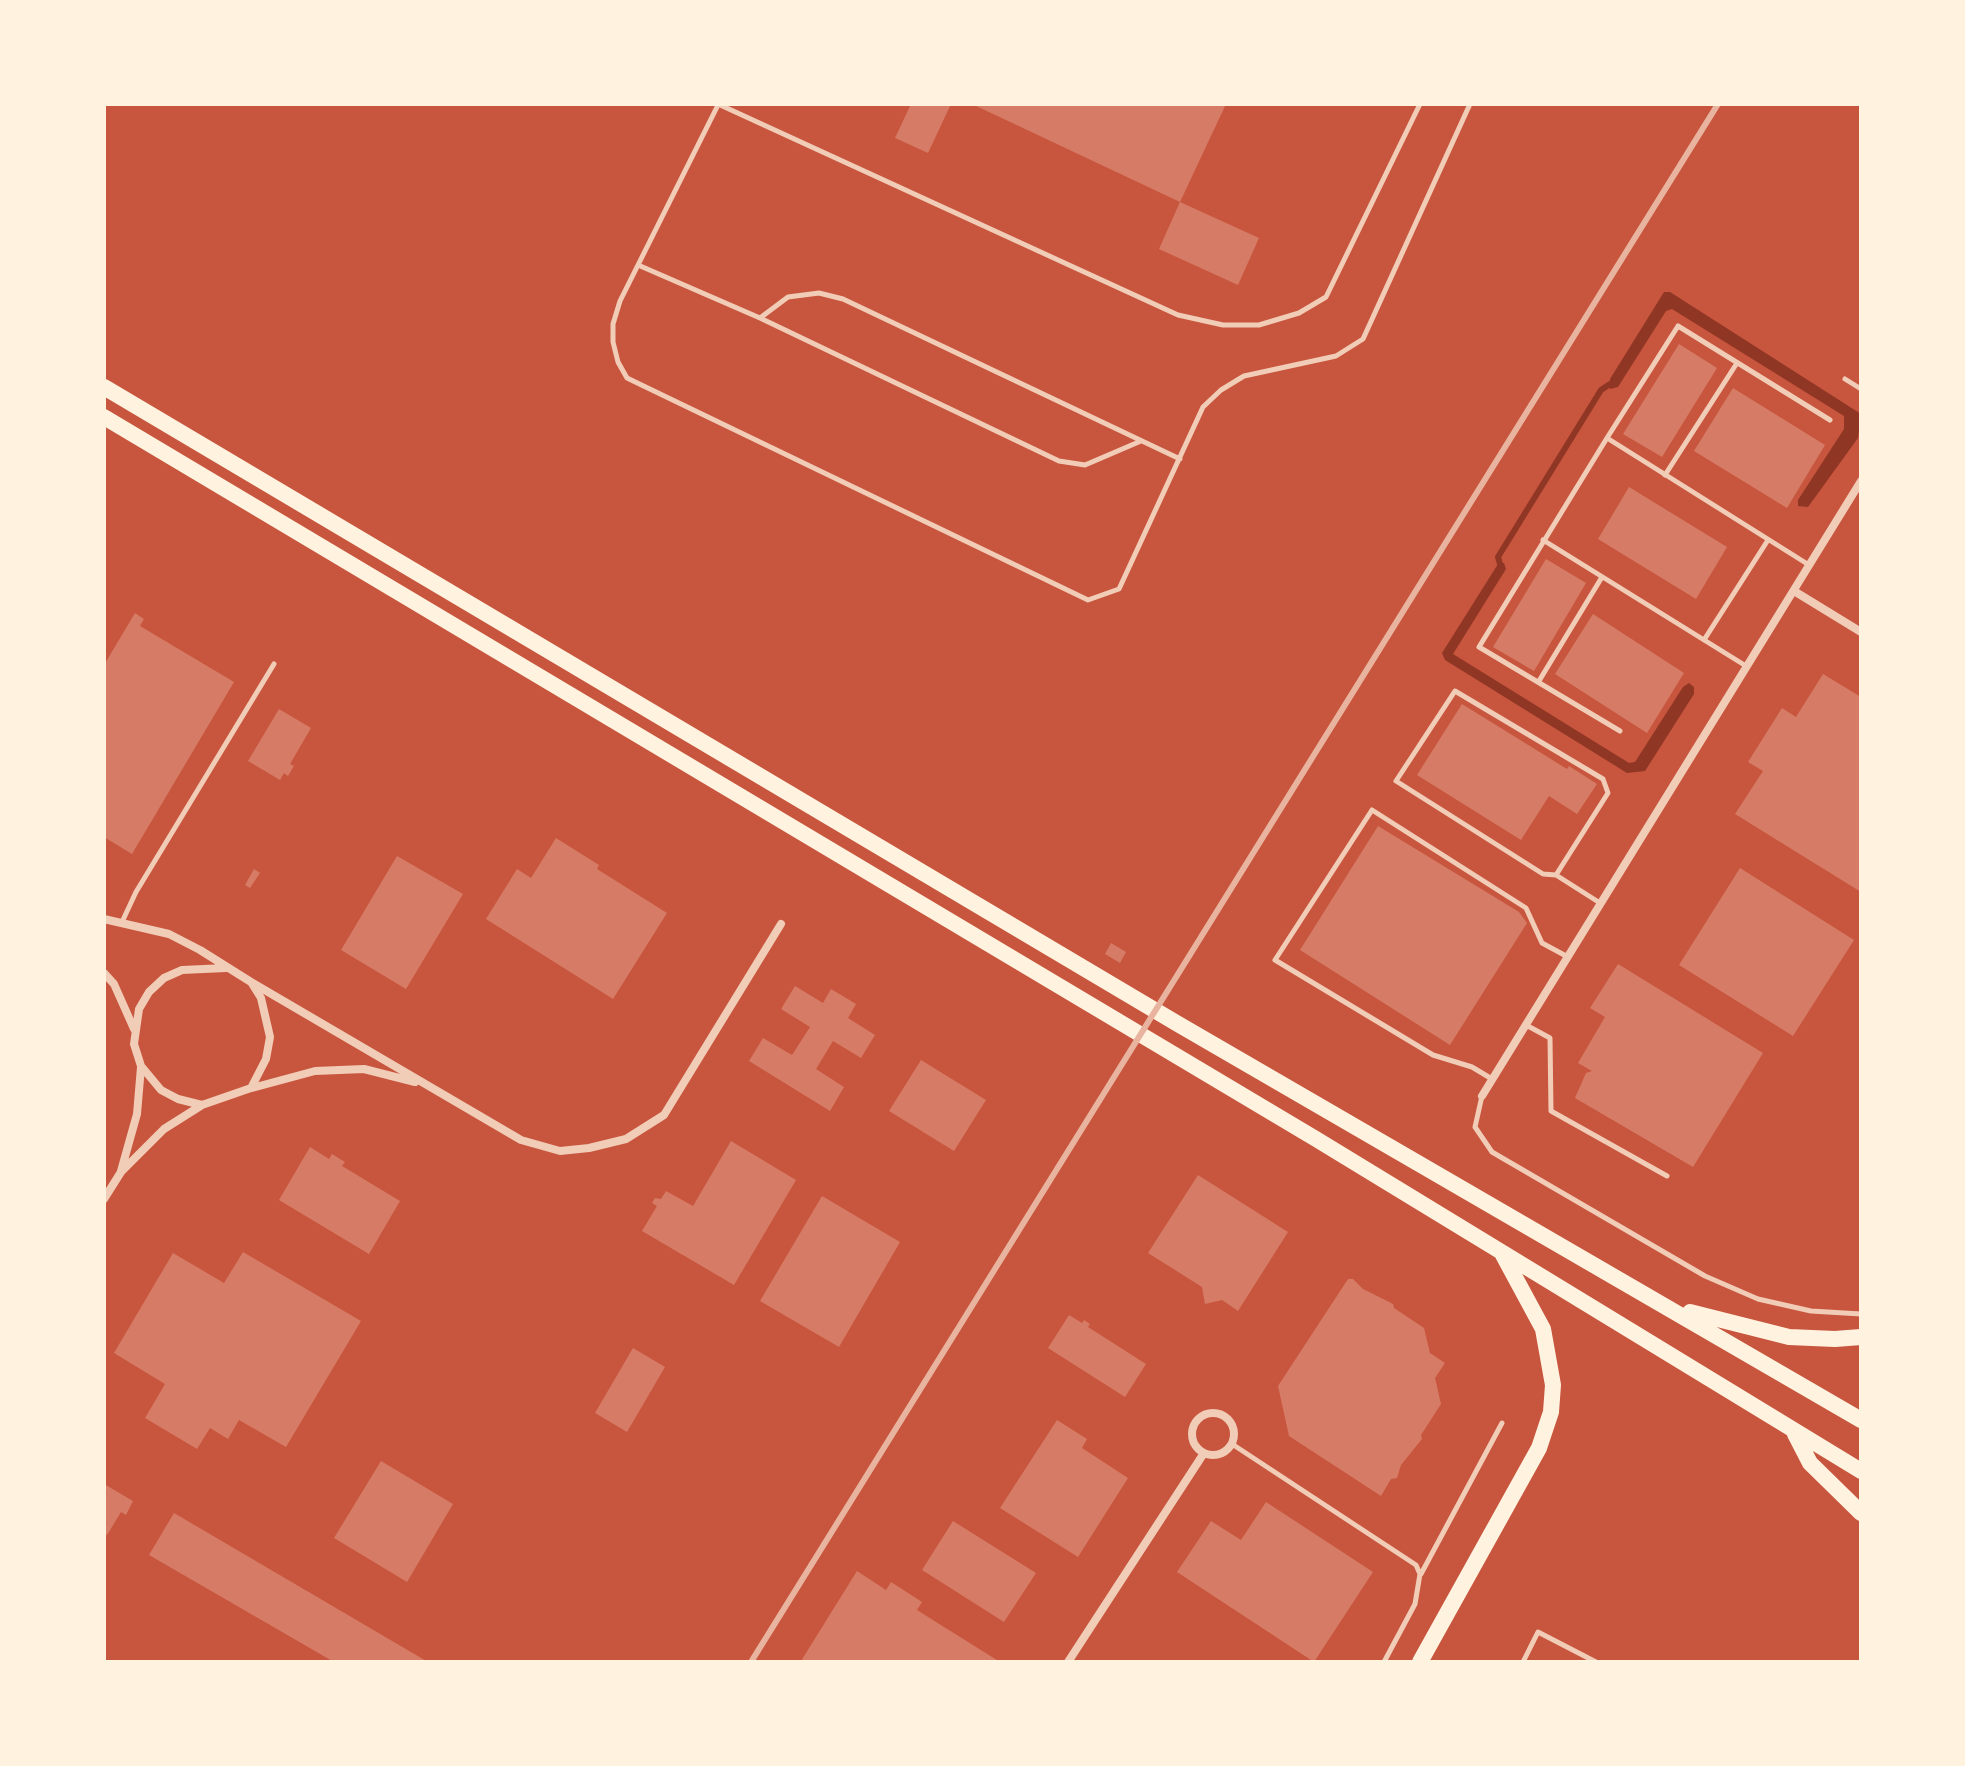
<!DOCTYPE html>
<style>
body{margin:0}
#map{position:relative;width:1965px;height:1766px;overflow:hidden;background:#c8553d;font-family:Commissioner,sans-serif}
canvas{display:block}
.frame{position:absolute;inset:0;border:106px solid #fff3e0;pointer-events:none}
</style>
<div id="map">
<canvas width="1965" height="1766"></canvas>
<div class="frame"></div>
</div>
<script>
const c = document.querySelector('canvas').getContext('2d');
c.lineJoin = 'round';
function fillPath(path, color) { c.fillStyle = color; c.fill(path, 'evenodd'); }
const poly = rows => new Path2D(rows.map(r => 'M' + r).join(''));
function trace(path, color, width, dash) { c.strokeStyle = color; c.lineWidth = width; c.lineCap = dash ? 'butt' : 'round'; c.setLineDash(dash || []); c.stroke(path); }
const water = poly([
 [1664,292,1670,292,1861,414,1858,438,1808,507,1798,506,1798,500,1844,429,1844,416,1672,309,1666,311,1618,387,1610,389,1610,379],
 [1504,563,1506,569,1453,654,1629,763,1635,762,1683,687,1689,683,1694,687,1694,694,1645,771,1627,773,1445,660,1442,653,1498,564]
]);
const stream = poly([
 [1500,564,1498,557,1601,390,1610,384]
]);
const building = poly([
 [911,104,951,104,928,153,895,138],
 [972,104,1226,104,1180,202],
 [1180,202,1259,238,1238,285,1159,249],
 [1679,344,1717,368,1662,457,1623,434],
 [1733,388,1825,445,1787,508,1694,451],
 [1629,487,1727,547,1696,599,1598,539],
 [1546,559,1586,583,1534,671,1493,647],
 [135,613,144,619,140,626,234,682,132,854,104,837,104,665],
 [1593,614,1684,673,1647,733,1555,674],
 [1823,674,1861,697,1861,892,1735,814,1763,771,1748,762,1782,708,1796,717],
 [1462,704,1567,769,1569,766,1597,784,1577,814,1549,796,1521,840,1417,775],
 [279,709,311,728,290,764,294,766,288,776,284,773,280,780,248,761],
 [1378,826,1519,912,1527,923,1450,1045,1300,950],
 [556,838,599,865,597,869,667,913,613,999,486,919,517,869,531,878],
 [397,856,463,894,406,989,341,950],
 [1740,868,1854,940,1793,1036,1679,965],
 [254,869,260,873,250,888,245,885],
 [1111,943,1126,952,1120,963,1105,954],
 [1618,964,1763,1053,1693,1167,1575,1098,1586,1073,1592,1071,1578,1063,1605,1017,1590,1008],
 [795,986,823,1003,831,989,856,1004,848,1018,875,1035,861,1058,833,1041,816,1069,844,1087,830,1111,749,1061,763,1038,792,1055,810,1027,781,1009],
 [921,1060,986,1100,954,1151,889,1111],
 [731,1141,796,1180,734,1285,642,1231,657,1206,652,1203,655,1198,661,1199,666,1191,693,1206],
 [310,1147,329,1159,332,1154,345,1162,342,1166,400,1201,369,1254,279,1200],
 [1198,1175,1288,1232,1238,1311,1222,1300,1205,1304,1202,1287,1148,1253],
 [822,1196,900,1242,839,1347,760,1301],
 [243,1252,361,1321,286,1447,239,1420,228,1439,210,1428,197,1449,145,1418,165,1384,114,1353,173,1253,224,1283],
 [1348,1279,1353,1279,1363,1289,1393,1304,1394,1308,1424,1328,1430,1353,1445,1363,1435,1378,1441,1404,1421,1435,1422,1439,1401,1465,1397,1478,1391,1479,1381,1496,1289,1436,1278,1386],
 [1069,1315,1082,1323,1084,1320,1090,1324,1088,1327,1146,1364,1125,1397,1048,1348],
 [633,1348,665,1367,627,1432,595,1413],
 [1057,1420,1087,1439,1082,1448,1128,1478,1078,1557,1000,1508],
 [381,1461,453,1504,407,1582,334,1538],
 [104,1484,133,1501,126,1515,121,1512,107,1535,104,1533],
 [1266,1502,1373,1572,1314,1662,1177,1572,1211,1521,1241,1540],
 [174,1513,428,1662,334,1662,149,1555],
 [953,1521,1036,1573,1004,1622,922,1570],
 [857,1571,886,1590,891,1582,922,1602,917,1610,1000,1662,801,1661]
]);
const service = poly([
 [718,104,1178,315,1223,325,1259,325,1299,313,1326,297,1420,104],
 [718,105,620,301,613,324,613,342,618,362,627,378,1088,600,1119,589,1203,407,1221,390,1244,376,1336,356,1363,339,1470,104],
 [638,265,760,318,788,297,819,293,843,299,1180,459],
 [760,318,1059,461,1085,465,1141,441],
 [1845,379,1861,389],
 [1607,438,1678,326,1830,420],
 [1665,475,1737,363],
 [1543,540,1746,666],
 [1704,640,1768,540],
 [1539,681,1602,577],
 [1620,731,1479,647,1607,438,1809,565],
 [1556,875,1543,874,1396,781,1455,691,1603,779,1608,793,1556,875,1600,903],
 [122,922,136,892,274,664],
 [1526,1025,1550,1038,1551,1111,1667,1176],
 [1492,1079,1472,1067,1433,1055,1275,960,1372,810,1526,908,1542,943,1568,957],
 [1482,1096,1475,1127,1492,1152,1705,1276,1758,1299,1811,1311,1861,1314],
 [1232,1444,1416,1565,1420,1574,1415,1604,1384,1662],
 [1421,1574,1502,1423],
 [1523,1662,1538,1632,1596,1662]
]);
const minor = poly([
 [1794,591,1861,632],
 [104,919,169,934,200,950,251,982,261,998,270,1037,266,1059,251,1088,202,1105,178,1099,161,1090,141,1066,134,1044,139,1009,149,992,164,978,182,970,226,968],
 [104,973,114,984,134,1029],
 [251,982,521,1140,560,1151,589,1148,626,1139,664,1115,781,924],
 [252,1088,315,1071,364,1069,415,1082],
 [1482,1096,1861,481],
 [121,1171,137,1114,141,1067],
 [104,1199,121,1172,164,1129,202,1105],
 '1192 1434a21 21 0 1 1 42 0a21 21 0 1 1-42 0Z',
 [1068,1662,1204,1453]
]);
const trunk = poly([
 [104,387,1178,1024,1861,1420],
 [104,417,1316,1139,1861,1471],
 [1690,1312,1789,1337,1835,1339,1861,1337],
 [1795,1434,1810,1463,1861,1513],
 [1420,1662,1539,1448,1551,1412,1553,1385,1543,1329,1503,1255]
]);
const rail = poly([
 [751,1662,1718,104]
]);
fillPath(water, '#8f3625');
trace(stream, '#8f3625', 6);
fillPath(building, '#d67c66');
trace(service, '#f1ccb7', 5);
trace(minor, '#f1ccb7', 8);
trace(trunk, '#fff3e0', 16);
trace(rail, '#e9b49f', 6);
</script>
